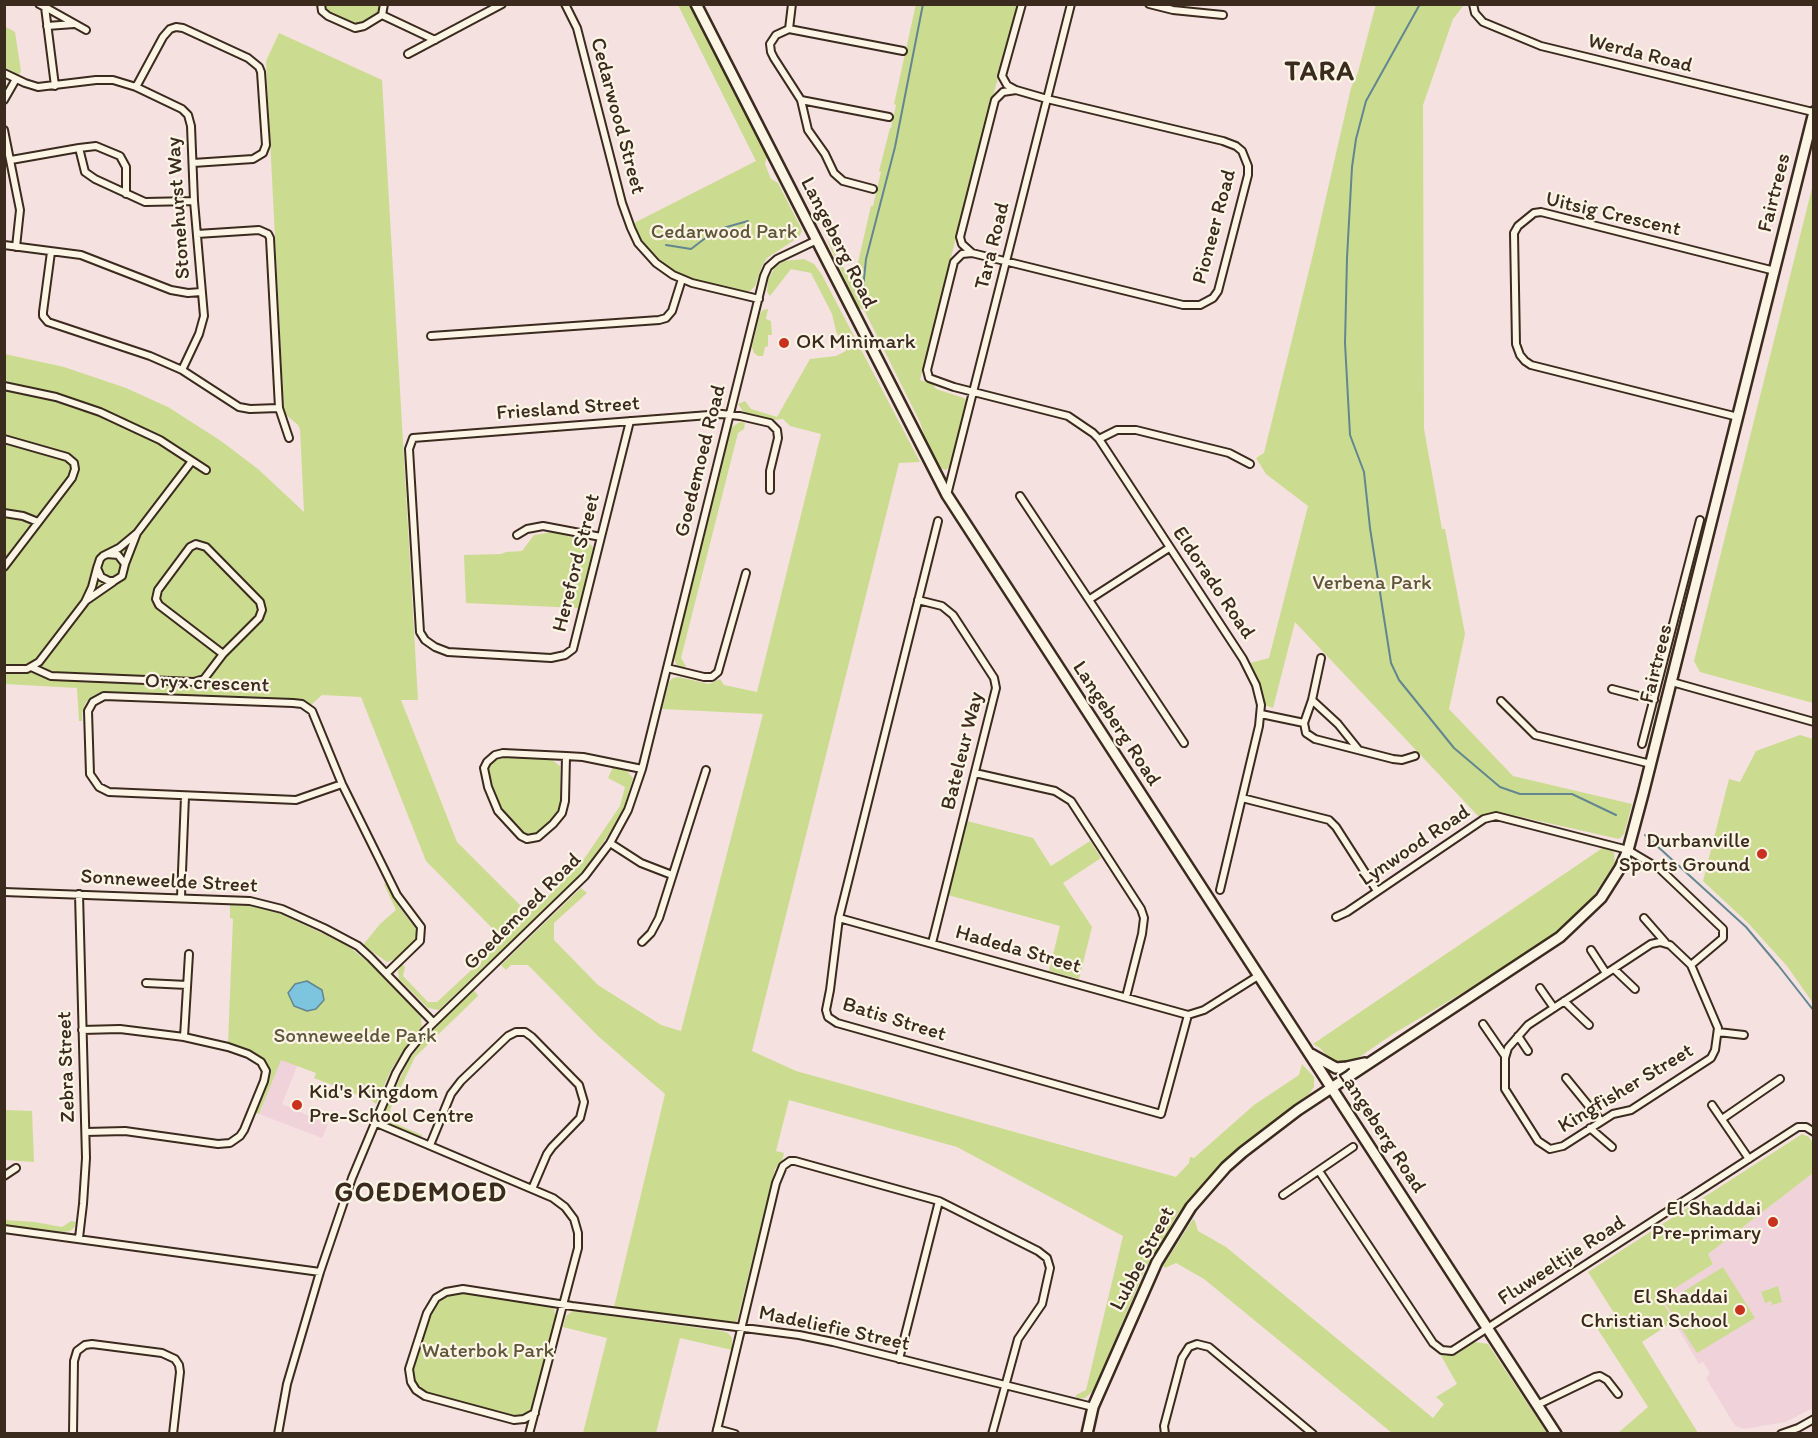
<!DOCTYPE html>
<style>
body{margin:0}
#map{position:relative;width:1818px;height:1438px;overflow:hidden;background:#f5e1df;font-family:Itim,sans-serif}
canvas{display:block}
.frame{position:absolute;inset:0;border:6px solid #3b2a1e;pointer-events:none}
</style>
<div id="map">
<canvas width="1818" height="1438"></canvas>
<div class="frame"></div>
</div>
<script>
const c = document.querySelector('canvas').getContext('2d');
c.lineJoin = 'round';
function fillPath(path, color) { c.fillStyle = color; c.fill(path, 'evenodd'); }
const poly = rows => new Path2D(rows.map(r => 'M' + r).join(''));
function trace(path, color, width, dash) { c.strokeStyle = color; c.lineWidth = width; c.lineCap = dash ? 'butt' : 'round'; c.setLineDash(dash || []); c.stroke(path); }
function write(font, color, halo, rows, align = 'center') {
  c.font = font + ' Itim,sans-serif'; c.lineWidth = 4.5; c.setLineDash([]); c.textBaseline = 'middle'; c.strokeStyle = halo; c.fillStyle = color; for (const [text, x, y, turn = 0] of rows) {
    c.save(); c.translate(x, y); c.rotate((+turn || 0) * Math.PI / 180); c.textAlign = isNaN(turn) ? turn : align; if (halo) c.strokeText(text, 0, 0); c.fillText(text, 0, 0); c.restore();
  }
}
const built = poly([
 [281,1059,297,1066,282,1104,328,1124,322,1138,259,1114],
 [1813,1173,1813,1408,1785,1422,1744,1429,1736,1426,1732,1421,1706,1378,1710,1373,1703,1362,1699,1364,1660,1298,1713,1264,1708,1254]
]);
const green = poly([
 [324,4,382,5,377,15,358,25,327,12],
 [916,4,1018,5,977,155,920,380,933,384,936,389,964,398,967,401,951,465,946,470,940,468,926,441,920,422,864,310,858,307,825,236,853,284,871,206,873,206,881,172,879,171,890,128,891,128,896,105,894,104],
 [1376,4,1464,5,1453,19,1423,105,1424,429,1442,529,1445,529,1465,634,1449,709,1513,776,1632,804,1624,834,1619,839,1499,812,1491,812,1480,818,1295,622,1273,708,1265,705,1260,683,1250,663,1269,658,1308,506,1266,474,1256,458,1264,453,1313,254,1351,88,1358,72],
 [678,5,690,5,767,156,765,164,771,179,778,183,800,226,802,231,799,237,767,258,762,266,755,286,750,291,743,291,689,278,666,266,644,245,634,226,636,222,756,161],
 [5,22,6,27,15,32,21,71,19,75,5,67],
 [279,33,382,80,418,700,401,700,457,842,521,906,538,907,582,862,620,806,625,787,608,778,613,767,626,770,633,778,625,804,617,822,591,861,575,880,439,1010,428,1008,399,979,398,971,402,964,405,967,403,976,428,1002,437,1002,495,948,495,931,426,861,361,697,322,695,311,705,300,700,101,693,93,696,86,702,82,713,82,721,79,721,77,688,5,684,5,354,64,367,126,388,168,407,221,441,258,469,304,512,300,429,298,425,284,413,266,61],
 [1813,184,1813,703,1700,672,1694,661],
 [804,259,814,264,822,275,920,462,899,463,752,1051,796,1071,1176,1177,1189,1163,1190,1157,1194,1158,1254,1105,1299,1075,1302,1064,1314,1077,1314,1087,1309,1094,1232,1153,1212,1174,1177,1215,1144,1272,1093,1391,1085,1398,1076,1399,1076,1395,1086,1390,1123,1236,957,1147,789,1100,776,1151,784,1153,782,1161,775,1169,737,1321,733,1323,614,1307,665,1094,598,1036,528,965,511,965,506,970,501,965,581,888,587,893,554,923,554,940,598,985,661,1025,681,1031,763,714,662,709,669,682,673,678,679,677,709,684,720,679,724,685,757,692,821,434,790,426,783,419,772,420,745,414,738,404,745,401,751,409,777,417,810,359,836,356,846,351,836,331,832,314,811,273,791,269,770,296,767,292,768,280,775,267,784,261],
 [768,309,766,319,771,321,772,335,768,335,768,346,765,347,763,356,758,356,754,353,752,347,760,314,763,310],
 [740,422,745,423,744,429,738,433,681,658,686,666,683,669,677,666,674,658,730,433,732,427],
 [553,532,588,541,594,549,579,608,466,603,464,555,501,554,506,552,522,551,534,535],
 [1800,735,1813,739,1813,1003,1787,966,1748,923,1703,881,1729,779,1740,782,1756,751],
 [501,757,551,759,560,766,560,805,558,811,556,816,535,835,522,832,506,816,500,806,488,771,492,761],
 [967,821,1033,838,1051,866,1090,841,1101,858,1063,883,1092,927,1079,979,1049,971,1060,926,948,895],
 [1604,847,1614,852,1615,863,1590,901,1558,932,1513,963,1393,1034,1352,1062,1350,1060,1339,1063,1331,1060,1320,1048,1313,1044],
 [387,883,400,908,417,930,414,941,395,959,387,962,363,945,380,924,396,910,384,884],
 [230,905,251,906,279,913,347,945,374,967,421,1017,422,1027,405,1048,391,1070,376,1104,371,1100,314,1078,316,1073,281,1060,259,1114,256,1113,268,1081,269,1068,266,1062,259,1055,228,1044,233,919,230,918],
 [474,990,478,996,415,1057,390,1110,394,1123,422,1135,422,1137,387,1123,384,1119,384,1111,409,1060,431,1031],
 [5,1110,32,1111,34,1162,5,1160],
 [1802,1134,1809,1137,1813,1143,1813,1173,1708,1254,1713,1264,1660,1298,1674,1321,1642,1342,1698,1433,1618,1433,1648,1407,1595,1325,1614,1313,1588,1272],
 [1193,1219,1195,1221,1198,1231,1226,1247,1433,1418,1444,1404,1436,1397,1457,1384,1440,1354,1457,1354,1474,1342,1488,1344,1547,1433,1392,1433,1204,1279,1176,1263,1165,1268,1163,1266],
 [4,1220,35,1222,62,1227,71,1221,76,1222,74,1228,70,1231,63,1232,5,1225],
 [1723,1267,1755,1318,1697,1353,1665,1303],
 [1778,1286,1782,1302,1772,1305,1771,1301,1765,1303,1761,1292],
 [461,1293,546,1304,554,1309,556,1317,531,1409,527,1415,517,1417,425,1392,418,1387,414,1381,413,1368,433,1310,443,1298,452,1294],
 [573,1311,722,1331,728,1333,732,1338,732,1350,680,1338,656,1433,583,1433,607,1338,563,1327,566,1316]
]);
const water = poly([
 [307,981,322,990,324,1000,316,1009,307,1011,294,1006,288,993,295,984,307,981]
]);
const stream = poly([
 [1420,4,1366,101,1356,139,1352,167,1347,258,1345,343,1350,435,1364,472,1370,528,1391,663,1399,680,1454,748,1500,787,1520,794,1572,794,1616,815],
 [666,245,691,249,716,230,748,221],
 [862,299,866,259,895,147,923,4],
 [1645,835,1746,927,1778,965,1814,1011]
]);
const street = poly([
 [39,4,45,7,55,86],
 [321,4,322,11,328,16,355,28,364,26,382,15],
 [384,4,382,15,435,40],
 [565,4,577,28,622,203,631,228,638,243,656,263,673,275,692,283,759,299],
 [1149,4,1173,10,1223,15],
 [1473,4,1475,13,1483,22,1541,46,1813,112],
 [45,7,86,30],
 [47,26,74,24],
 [789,29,792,4],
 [408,54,502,4],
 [4,73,25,83,38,87,96,80,113,80,136,87,182,109,188,115,191,126,194,201,204,316,199,334,182,370],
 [136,87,163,37,170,29,176,27,183,28,248,58,259,67,261,72,266,145,263,153,253,159,193,163],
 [1016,90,1003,92,995,100,960,237,962,244,972,253,1183,305,1200,305,1213,298,1218,291,1248,175,1248,166,1242,151,1236,146,1223,141,1047,99,1016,90,1007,85,1002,76,1022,4],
 [4,100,16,79],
 [801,100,889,117],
 [4,130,20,210,16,247],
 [79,148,96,146,120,156,126,167,126,194],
 [11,160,79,148,85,172,95,179,145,202,194,201],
 [873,189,843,181,834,173,825,154,808,130,801,100,774,58,771,52,770,44,776,35,789,29,903,51],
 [197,234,259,230,268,234,270,238,279,408,289,438],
 [4,245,81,255,171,290,188,293,201,292],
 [51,252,43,312,43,316,48,322,150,356,182,370,239,407,250,409,279,408],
 [972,253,962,254,954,262,927,370,929,378,954,387,1068,416,1093,433,1099,439,1243,659,1256,685,1261,705,1259,726,1220,890],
 [431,336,659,320,666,318,672,311,682,279],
 [4,386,56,397,100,412,160,440,206,470],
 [1738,417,1531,365,1525,361,1520,355,1516,344,1514,233,1518,226,1534,213,1541,212,1775,271],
 [630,421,573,649,565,655,551,658,448,652,435,647,425,640,420,632,409,449,413,438,722,414,740,416,770,423,777,430,778,438,770,471,770,490],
 [4,439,67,457,74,463,75,469,72,478,4,567],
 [1099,439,1117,430,1136,430,1229,453,1250,464],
 [947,495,1071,4],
 [1020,496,1184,743],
 [4,513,23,516,38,522],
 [938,521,839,918,830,990,826,1010,828,1017,837,1023,1161,1114,1188,1015],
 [517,535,527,529,543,526,601,537],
 [107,554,118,555,125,564,122,576,114,581,109,581,101,577,97,568,100,559,103,556,119,548,137,533],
 [125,564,137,533,192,461],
 [1090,599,1169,548],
 [87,600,113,582],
 [918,600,942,606,953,615,994,678,996,688,932,943],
 [31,667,51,676,194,682,204,679,223,654,259,618,262,610,260,602,206,547,196,544,190,547,158,590,156,599,159,605,223,654],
 [667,668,704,677,712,677,718,672,746,573],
 [4,669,27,669,39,662,85,602,92,587,97,568],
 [1672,682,1814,722],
 [1612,689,1654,700],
 [1312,700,1321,658],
 [1501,701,1535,735,1651,764],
 [1261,714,1304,723,1306,733,1315,739,1393,759,1402,760,1415,756],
 [1304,723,1312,700,1338,724,1358,749],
 [1642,744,1700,520],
 [566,756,565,801,562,813,553,824,538,837,527,839,521,836,498,811,488,787,484,768,487,762,495,755,503,753,566,756,583,757,642,769],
 [975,773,1055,791,1071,801,1141,909,1144,918,1142,934,1126,997],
 [342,784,296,800,109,792,99,787,90,774,88,711,93,702,104,696,293,703,302,704,312,711,342,784,397,895,421,927,420,941,387,973],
 [1242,798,1329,820,1336,827,1377,891],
 [610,843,641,863,672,875],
 [4,892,250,901,282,909,324,928,358,946,370,957,433,1022],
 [79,894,86,1158,83,1204,79,1238],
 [181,897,185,796],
 [1336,917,1347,912,1484,819,1496,816,1628,850,1660,869,1723,929,1723,938,1691,965,1718,1028,1715,1050,1711,1058,1631,1110,1613,1114,1563,1146,1550,1149,1538,1141,1505,1089,1505,1058,1508,1048,1528,1025,1651,944,1660,942,1670,945,1691,965],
 [839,918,1188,1015,1204,1010,1258,976],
 [1644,918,1665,942],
 [642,942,651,933,659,918,706,770],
 [1591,950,1606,973],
 [1614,969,1635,989],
 [146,983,187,985],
 [1540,988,1554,1008],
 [1564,1001,1589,1025],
 [1483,1024,1505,1056],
 [82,1030,120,1029,184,1037,228,1047,248,1054,261,1062,266,1071,264,1081,244,1130,240,1136,230,1143,218,1144,125,1131,86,1132],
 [1718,1032,1744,1035],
 [1518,1036,1528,1051],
 [184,1037,189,954],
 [1566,1078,1601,1121],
 [1712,1105,1749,1159],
 [1722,1119,1780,1079],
 [374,1122,553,1198,565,1207,574,1219,578,1233,578,1248,529,1434],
 [1590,1128,1612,1147],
 [430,1145,451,1094,461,1081,508,1036,516,1032,525,1032,532,1037,579,1085,584,1102,580,1118,552,1147,547,1154,532,1189],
 [1319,1171,1433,1343,1442,1350,1452,1351,1798,1127,1806,1127,1814,1132],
 [4,1176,16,1168],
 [1283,1195,1353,1147],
 [4,1229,320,1272],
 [899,1359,939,1201],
 [1537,1405,1595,1377,1600,1376,1607,1380,1618,1394],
 [535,1413,524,1419,514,1420,425,1396,416,1390,411,1382,409,1369,427,1313,436,1298,446,1292,463,1289,572,1306,799,1335,833,1342,1093,1407],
 [717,1429,735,1434],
 [73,1434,74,1361,77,1351,85,1345,92,1344,162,1353,175,1359,179,1365,180,1372,173,1434],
 [278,1434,287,1384,320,1272,352,1178,396,1073,408,1052,425,1031,585,876,610,843,628,810,642,769,764,276,768,267,777,259,817,240],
 [716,1434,776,1183,783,1166,790,1161,795,1161,939,1201,1038,1251,1047,1258,1050,1268,1042,1304,1018,1339,992,1434],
 [1165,1434,1164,1426,1182,1358,1189,1347,1197,1344,1209,1347,1313,1434],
 [1781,1434,1798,1428,1814,1419]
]);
const secondary = poly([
 [696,4,947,495,1556,1434],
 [1311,1054,1336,1068,1347,1067,1365,1063],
 [1087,1434,1093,1407,1157,1262,1191,1207,1226,1167,1243,1152,1298,1110,1560,937,1601,898,1620,868,1628,850,1643,794,1814,112]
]);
const markers = [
 [784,343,6,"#c8321e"],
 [1762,854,6,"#c8321e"],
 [297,1105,6,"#c8321e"],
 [1773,1222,6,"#c8321e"],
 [1740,1310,6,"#c8321e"]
];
const streetNames = [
 ["Werda Road",1640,54,14],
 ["Cedarwood Street",617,116,75],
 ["Fairtrees",1775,193,-76],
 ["Stonehurst Way",179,208,-94],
 ["Uitsig Crescent",1613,215,13],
 ["Pioneer Road",1215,227,-75],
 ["Langeberg Road",838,243,63],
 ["Tara Road",993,246,-76],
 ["Friesland Street",568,409,-4],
 ["Goedemoed Road",701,461,-76],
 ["Hereford Street",577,563,-76],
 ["Eldorado Road",1213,583,56],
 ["Fairtrees",1657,664,-76],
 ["Oryx crescent",207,684,2],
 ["Langeberg Road",1116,724,57],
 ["Bateleur Way",963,751,-76],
 ["Lynwood Road",1415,846,-34],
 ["Sonneweelde Street",169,882,3],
 ["Goedemoed Road",523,912,-45],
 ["Hadeda Street",1018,950,16],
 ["Batis Street",894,1020,17],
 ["Zebra Street",67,1067,-92],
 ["Kingfisher Street",1626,1089,-31],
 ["Langeberg Road",1381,1131,57],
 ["Lubbe Street",1143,1259,-62],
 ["Fluweeltjie Road",1562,1261,-33],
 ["Madeliefie Street",834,1329,12]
];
const parkNames = [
 ["Cedarwood Park",724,233],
 ["Verbena Park",1372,584],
 ["Sonneweelde Park",355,1037],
 ["Waterbok Park",488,1352]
];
const poiNames = [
 ["OK Minimark",796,343,"left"],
 ["Durbanville",1750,842],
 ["Sports Ground",1750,866],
 ["Kid's Kingdom",309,1093,"left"],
 ["Pre-School Centre",309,1117,"left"],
 ["El Shaddai",1761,1210],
 ["Pre-primary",1761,1234],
 ["El Shaddai",1728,1298],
 ["Christian School",1728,1322]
];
const districtNames = [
 ["TARA",1320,73],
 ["GOEDEMOED",421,1194]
];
fillPath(built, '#f0d3da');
fillPath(green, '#cbdc90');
fillPath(water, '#7dc4de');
trace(water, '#638691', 1.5);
trace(stream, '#638691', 2);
trace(street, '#3b2a1e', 10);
trace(secondary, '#3b2a1e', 14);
trace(street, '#fcf5e5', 6);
trace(secondary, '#fcf5e5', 9);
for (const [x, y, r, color] of markers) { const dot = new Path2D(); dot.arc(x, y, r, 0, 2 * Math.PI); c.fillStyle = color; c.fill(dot); trace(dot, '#fcf5e5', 2); }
write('21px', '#3b2a1e', '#fcf5e5', streetNames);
write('21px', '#5f563a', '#fcf5e5', parkNames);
write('21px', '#3b2a1e', '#fcf5e5', poiNames, 'right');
c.letterSpacing = '1.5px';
write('bold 27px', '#3b2a1e', '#fcf5e5', districtNames);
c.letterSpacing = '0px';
</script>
